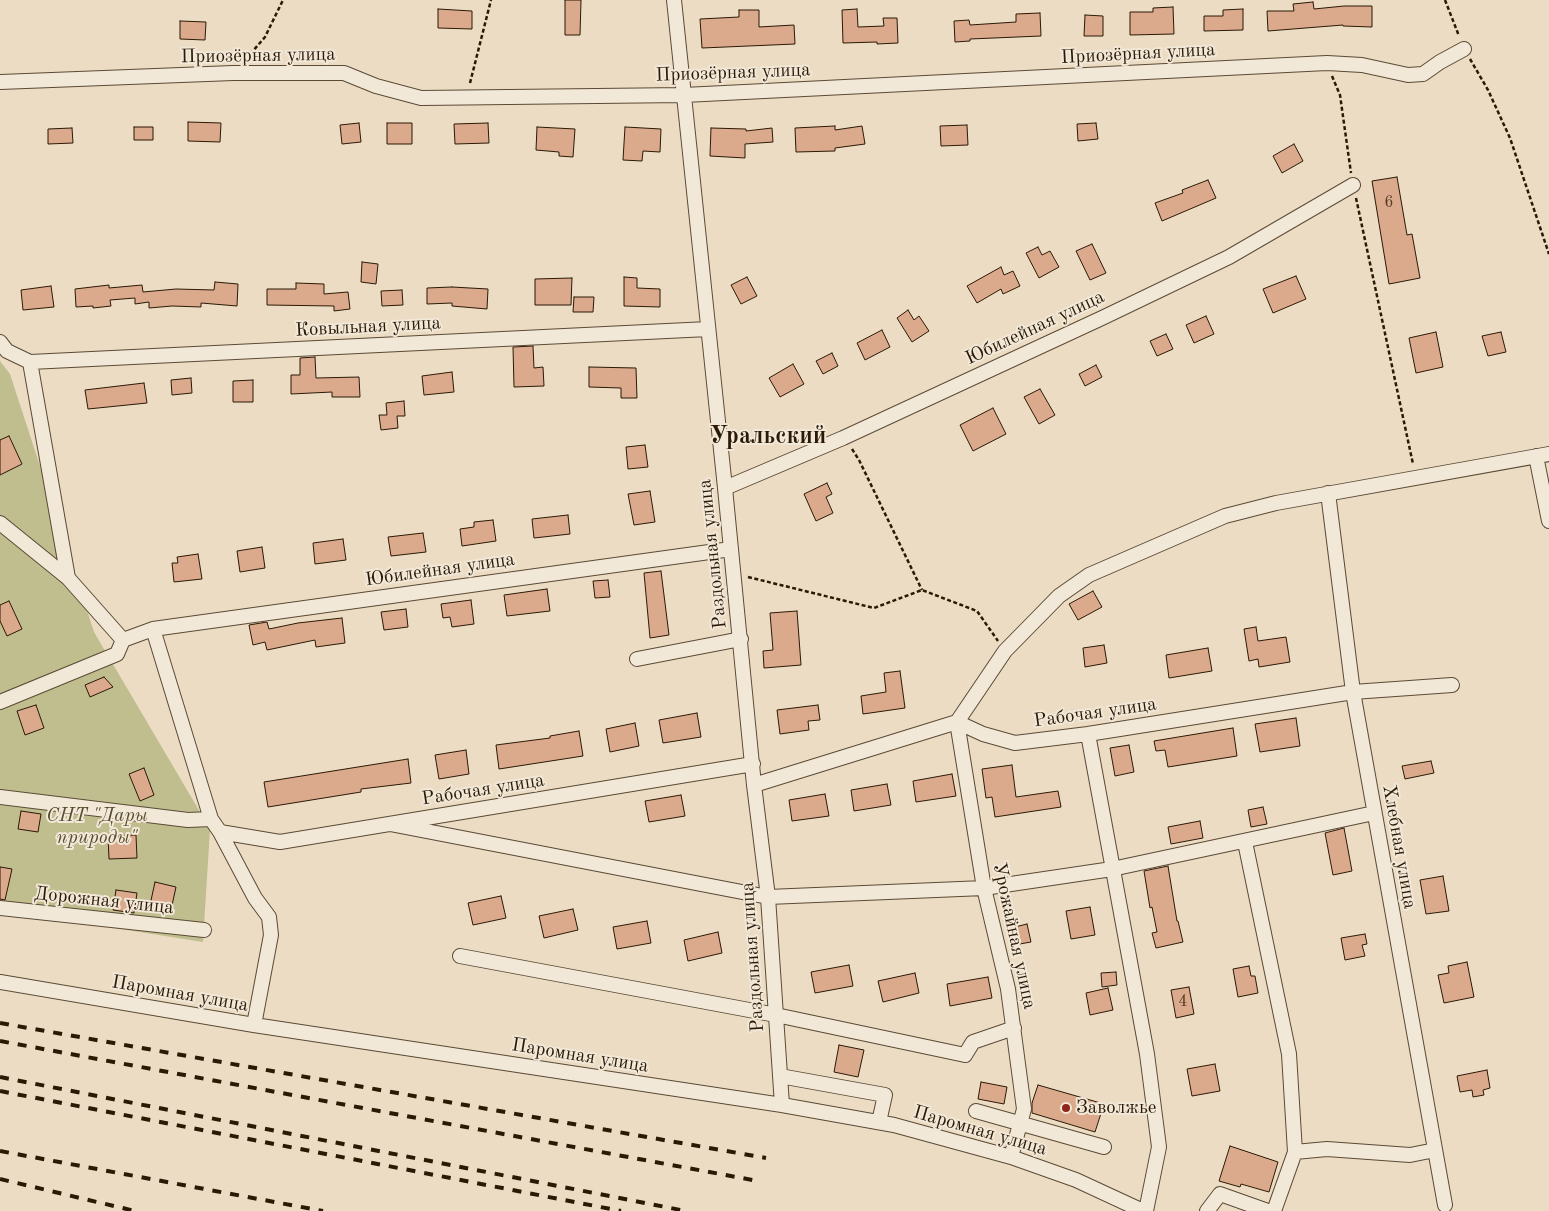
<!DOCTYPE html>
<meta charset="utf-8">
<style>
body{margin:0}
canvas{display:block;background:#ebdcc3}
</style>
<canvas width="1549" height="1211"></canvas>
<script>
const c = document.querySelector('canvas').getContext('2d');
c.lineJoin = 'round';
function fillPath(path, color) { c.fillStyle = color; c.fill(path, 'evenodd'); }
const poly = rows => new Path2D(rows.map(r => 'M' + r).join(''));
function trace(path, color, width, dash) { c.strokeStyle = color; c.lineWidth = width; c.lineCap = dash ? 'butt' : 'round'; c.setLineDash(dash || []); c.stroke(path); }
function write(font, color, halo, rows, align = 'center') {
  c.font = font + ' "Old Standard TT",serif'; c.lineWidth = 4; c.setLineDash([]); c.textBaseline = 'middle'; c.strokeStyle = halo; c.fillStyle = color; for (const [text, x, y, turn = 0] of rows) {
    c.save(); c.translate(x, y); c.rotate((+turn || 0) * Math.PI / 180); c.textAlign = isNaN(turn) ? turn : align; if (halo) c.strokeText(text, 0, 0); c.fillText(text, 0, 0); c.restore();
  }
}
const green = poly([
 [0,361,10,374,94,632,210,829,203,942,0,910]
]);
const building = poly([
 [565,0,581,0,580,35,565,35,565,0],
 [1313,2,1314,9,1344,6,1372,6,1372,27,1343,26,1343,25,1268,31,1267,11,1294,11,1293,4,1313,2],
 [1173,7,1174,34,1130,35,1130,12,1153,12,1153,8,1173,7],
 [438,9,472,11,472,29,438,28,438,9],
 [857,9,858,27,884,26,883,18,897,18,898,43,877,44,877,42,843,43,842,10,857,9],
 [1243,9,1243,30,1204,31,1204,16,1223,16,1223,10,1243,9],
 [739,10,759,10,759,27,794,25,795,44,702,48,700,19,739,17,739,10],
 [1040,13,1041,36,970,39,970,41,955,42,954,21,969,20,970,25,1016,22,1016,14,1040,13],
 [1085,15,1103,16,1103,36,1084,36,1085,15],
 [180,21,206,22,205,40,180,39,180,21],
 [188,122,221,123,220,142,188,141,188,122],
 [359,123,361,142,342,144,340,125,359,123],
 [387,123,412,123,412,144,387,144,387,123],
 [488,123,489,143,455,144,454,124,488,123],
 [1096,123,1098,139,1078,141,1077,124,1096,123],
 [967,125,968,145,941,146,940,126,967,125],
 [835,126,835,130,862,126,865,144,835,148,835,151,796,152,795,128,835,126],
 [134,127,153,127,153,140,134,140,134,127],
 [537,127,575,129,573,157,559,156,559,152,536,150,537,127],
 [625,127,661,129,660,152,643,151,642,161,623,160,625,127],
 [72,128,73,143,48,144,48,129,72,128],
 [711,128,746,129,746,131,772,128,773,142,745,144,745,158,710,156,711,128],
 [1294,144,1303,161,1282,173,1273,156,1294,144],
 [1397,177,1407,235,1412,234,1420,278,1389,284,1372,181,1397,177],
 [1208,180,1216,198,1162,221,1155,203,1183,193,1182,190,1208,180],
 [1092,244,1106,273,1090,280,1076,251,1092,244],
 [1038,247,1042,255,1050,251,1059,267,1039,278,1026,253,1038,247],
 [362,262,378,264,376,284,361,282,362,262],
 [1001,267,1004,275,1013,271,1020,286,1003,294,1001,289,977,303,967,286,1001,267],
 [1296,276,1306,299,1273,313,1263,289,1296,276],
 [624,277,637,278,637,288,660,289,660,307,624,306,624,277],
 [747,277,757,296,741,304,731,285,747,277],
 [572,278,571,305,535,305,535,279,572,278],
 [215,282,238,284,237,306,201,303,201,307,172,306,149,308,149,302,135,304,135,298,110,300,111,306,93,308,93,306,76,307,75,289,109,285,109,288,142,285,143,292,176,289,214,290,215,282],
 [296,283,324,284,324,294,348,292,350,309,334,311,334,306,267,305,267,289,296,289,296,283],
 [51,286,54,307,23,310,21,290,51,286],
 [452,287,488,289,487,309,452,306,452,303,427,304,427,288,452,287],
 [402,290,403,305,382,306,381,291,402,290],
 [574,297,594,297,593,312,573,312,574,297],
 [908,310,914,320,919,316,929,331,912,342,897,318,908,310],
 [1206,316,1214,334,1194,343,1186,325,1206,316],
 [882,330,890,347,865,360,857,343,882,330],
 [1436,332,1443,367,1416,373,1409,338,1436,332],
 [1501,332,1506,352,1488,356,1482,336,1501,332],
 [1166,334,1173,349,1157,356,1150,341,1166,334],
 [533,346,534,368,543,367,544,386,514,387,513,347,533,346],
 [832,353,838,366,823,374,816,361,832,353],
 [315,357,316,378,359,377,360,397,332,397,332,392,291,394,291,375,300,375,300,358,315,357],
 [793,364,804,384,780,397,769,378,793,364],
 [1096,365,1102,377,1085,386,1079,374,1096,365],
 [589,367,636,368,637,398,621,398,621,388,589,387,589,367],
 [452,372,454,392,424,395,422,376,452,372],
 [191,378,192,393,172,395,171,380,191,378],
 [253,380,253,402,233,402,233,381,253,380],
 [144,383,147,403,88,409,85,390,144,383],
 [1040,389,1055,415,1039,424,1024,397,1040,389],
 [404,401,405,416,397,416,398,428,381,430,379,415,387,415,386,403,404,401],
 [993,408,1006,434,973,451,960,425,993,408],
 [9,436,22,464,0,475,0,440,9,436],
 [645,445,648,467,628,469,626,447,645,445],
 [827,483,832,494,826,497,833,513,816,521,804,494,827,483],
 [650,491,655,522,634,525,628,494,650,491],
 [568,515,570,534,534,538,532,519,568,515],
 [493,520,496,541,462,546,460,529,474,527,474,522,493,520],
 [423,533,426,552,391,556,388,537,423,533],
 [343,539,346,560,315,564,313,543,343,539],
 [262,547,265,568,240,572,237,551,262,547],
 [198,554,202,579,174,582,172,563,178,563,177,557,198,554],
 [661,571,669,635,650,638,644,573,661,571],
 [608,580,610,597,595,598,593,581,608,580],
 [547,589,550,611,507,616,504,595,547,589],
 [1093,591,1102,607,1078,620,1069,604,1093,591],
 [471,600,474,624,452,627,450,617,443,618,441,604,471,600],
 [9,601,22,629,7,636,0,621,0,605,9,601],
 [406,609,408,627,384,630,381,612,406,609],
 [797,611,801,665,764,668,763,651,773,650,770,613,797,611],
 [342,618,345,643,316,647,315,640,267,650,265,642,253,645,249,625,267,622,269,629,298,623,342,618],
 [1256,627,1258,641,1286,637,1290,662,1259,667,1258,659,1249,661,1244,629,1256,627],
 [1104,645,1107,663,1085,667,1083,648,1104,645],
 [1208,648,1212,671,1169,678,1166,655,1208,648],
 [900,671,905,708,863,714,861,696,886,692,884,673,900,671],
 [104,677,113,687,90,697,85,685,104,677],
 [36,705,44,728,25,735,17,711,36,705],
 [818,705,820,720,808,721,809,730,780,734,777,710,818,705],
 [697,713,701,737,663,743,659,720,697,713],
 [1296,718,1300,746,1260,752,1255,724,1296,718],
 [635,723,639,746,610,752,606,729,635,723],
 [1233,728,1237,756,1168,767,1165,750,1156,751,1154,741,1233,728],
 [579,731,583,756,499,769,496,745,550,738,550,736,579,731],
 [1129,745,1134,772,1115,776,1110,748,1129,745],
 [466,750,469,774,439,779,435,755,466,750],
 [408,759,411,783,361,789,361,792,268,807,264,782,408,759],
 [1431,761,1434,773,1405,779,1402,766,1431,761],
 [1012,765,1016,797,1058,791,1061,807,995,817,992,797,986,798,982,769,1012,765],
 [144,768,154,795,140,801,129,774,144,768],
 [952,774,956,796,916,802,913,781,952,774],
 [887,784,891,805,854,811,851,790,887,784],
 [825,794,829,816,792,821,789,800,825,794],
 [681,795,685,816,649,822,645,801,681,795],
 [1263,807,1267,824,1251,827,1248,810,1263,807],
 [21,811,41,814,38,832,18,829,21,811],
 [1200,821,1203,838,1171,844,1168,827,1200,821],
 [1344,828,1352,871,1333,875,1325,833,1344,828],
 [136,835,137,858,109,859,108,836,136,835],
 [1168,866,1177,921,1178,921,1183,942,1156,948,1152,933,1157,932,1152,907,1150,908,1144,871,1168,866],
 [0,867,12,869,5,900,0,899,0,867],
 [1443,876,1449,911,1426,914,1420,880,1443,876],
 [155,882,176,887,171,910,150,905,155,882],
 [116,890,137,893,134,913,113,910,116,890],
 [501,896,506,918,473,925,468,903,501,896],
 [1090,907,1095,935,1071,939,1066,911,1090,907],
 [573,909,578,930,544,938,539,916,573,909],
 [647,921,651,943,617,949,613,927,647,921],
 [1027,924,1031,942,1014,945,1011,928,1027,924],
 [718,932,722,953,688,961,684,940,718,932],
 [1365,934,1367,944,1362,945,1365,956,1345,960,1341,938,1365,934],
 [1467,962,1474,997,1444,1003,1438,975,1449,973,1448,966,1467,962],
 [849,965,853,986,815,993,811,972,849,965],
 [1249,966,1251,976,1255,976,1258,993,1238,997,1233,969,1249,966],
 [1116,972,1117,985,1102,987,1101,973,1116,972],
 [915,973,919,993,883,1002,878,981,915,973],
 [988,977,992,998,950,1006,947,984,988,977],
 [1189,987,1194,1014,1176,1018,1171,990,1189,987],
 [1108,988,1113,1010,1090,1015,1086,993,1108,988],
 [839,1045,864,1050,858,1077,834,1072,839,1045],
 [1215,1064,1220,1091,1192,1096,1187,1069,1215,1064],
 [1487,1070,1490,1088,1483,1090,1484,1095,1473,1097,1472,1090,1460,1092,1457,1076,1487,1070],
 [981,1082,1007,1087,1004,1104,978,1099,981,1082],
 [1038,1085,1104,1104,1095,1132,1032,1113,1032,1103,1038,1085],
 [1230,1146,1278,1162,1269,1192,1241,1184,1240,1187,1219,1181,1230,1146]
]);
const path = poly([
 [1445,0,1459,36],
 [246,59,265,37,283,0],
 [1470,59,1488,90,1510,138,1549,254],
 [1332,76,1340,95,1351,173],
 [470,83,491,0],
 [1356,198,1413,464],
 [852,449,859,460,922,590],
 [748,577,874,608,922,590,977,611,998,641]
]);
const minor = poly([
 [674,0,725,488,754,785,768,897,782,1105],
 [0,82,233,73,344,73,376,86,421,98,684,95,1327,63,1362,65,1408,75,1423,74,1440,62,1464,49],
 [0,342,7,351,30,362,68,578,123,640,153,629,211,819,220,832,255,898,269,917,271,935,254,1025],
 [30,362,708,329],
 [1536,456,1549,521],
 [725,488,843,438,1102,318,1229,257,1353,185],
 [1328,493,1353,692,1445,1205],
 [0,523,68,578],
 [153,629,731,549],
 [637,659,741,639],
 [0,702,117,654,123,640],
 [1088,734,1147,1054,1159,1147,1146,1211],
 [754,785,957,722,983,734,1015,743,1088,734,1353,692,1452,685],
 [0,797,188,820,211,819],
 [390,824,768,897,984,888,1112,869,1374,813],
 [220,832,280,842,753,764],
 [1245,842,1289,1054,1295,1152,1274,1211],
 [0,908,204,930],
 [460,956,776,1015,965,1055,973,1042,1014,1028],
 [0,982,254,1025,782,1105,894,1125,1011,1157,1076,1180,1143,1211],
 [780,1076,885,1095,879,1122],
 [976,1111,1104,1147],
 [1295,1152,1327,1149,1410,1155,1435,1150],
 [1011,1157,1024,1109,1008,989,984,888,957,722,1005,651,1059,596,1089,575,1225,516,1276,503,1549,454],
 [1207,1211,1220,1194,1268,1211]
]);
const rail = poly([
 [0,1023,766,1158],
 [0,1041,758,1181],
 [0,1077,686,1211],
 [0,1091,621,1211],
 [0,1151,323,1211],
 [0,1179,135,1211]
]);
const markers = [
 [1066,1108,5,"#8f2418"]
];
const numberNames = [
 ["6",1389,203],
 ["4",1183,1002]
];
const streetNames = [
 ["Приозёрная улица",1138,54,-3],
 ["Приозёрная улица",258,56,-1],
 ["Приозёрная улица",733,73,-2],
 ["Ковыльная улица",368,327,-3],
 ["Юбилейная улица",1035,328,-25],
 ["Раздольная улица",713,554,-96],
 ["Юбилейная улица",440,570,-8],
 ["Рабочая улица",1095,713,-8],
 ["Рабочая улица",483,790,-9],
 ["Хлебная улица",1399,847,80],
 ["Дорожная улица",104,901,6],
 ["Урожайная улица",1014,936,78],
 ["Раздольная улица",753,957,-94],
 ["Паромная улица",180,994,10],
 ["Паромная улица",580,1056,9],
 ["Паромная улица",980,1131,16]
];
const parkNames = [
 ["СНТ \"Дары",97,816],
 ["природы\"",97,838]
];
const poiNames = [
 ["Заволжье",1076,1108]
];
const districtNames = [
 ["Уральский",768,437]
];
fillPath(green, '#c0be8e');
fillPath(building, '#dba98b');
trace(building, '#2b1906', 1);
trace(minor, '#5b4a35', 16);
trace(path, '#2b1906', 2.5, [4, 2.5]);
trace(minor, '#f2e8d8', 14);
trace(rail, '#2b1906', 4, [9, 9]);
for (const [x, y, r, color] of markers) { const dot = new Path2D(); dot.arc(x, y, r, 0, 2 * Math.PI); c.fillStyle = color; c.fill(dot); trace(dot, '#f2e8d8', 2); }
write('16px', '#573d27', null, numberNames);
write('19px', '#2b1906', '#f2e8d8', streetNames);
write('italic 19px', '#584b2f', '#f2e8d8', parkNames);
write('19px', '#2b1906', '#f2e8d8', poiNames, 'left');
write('bold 24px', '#2b1906', '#f2e8d8', districtNames);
</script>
